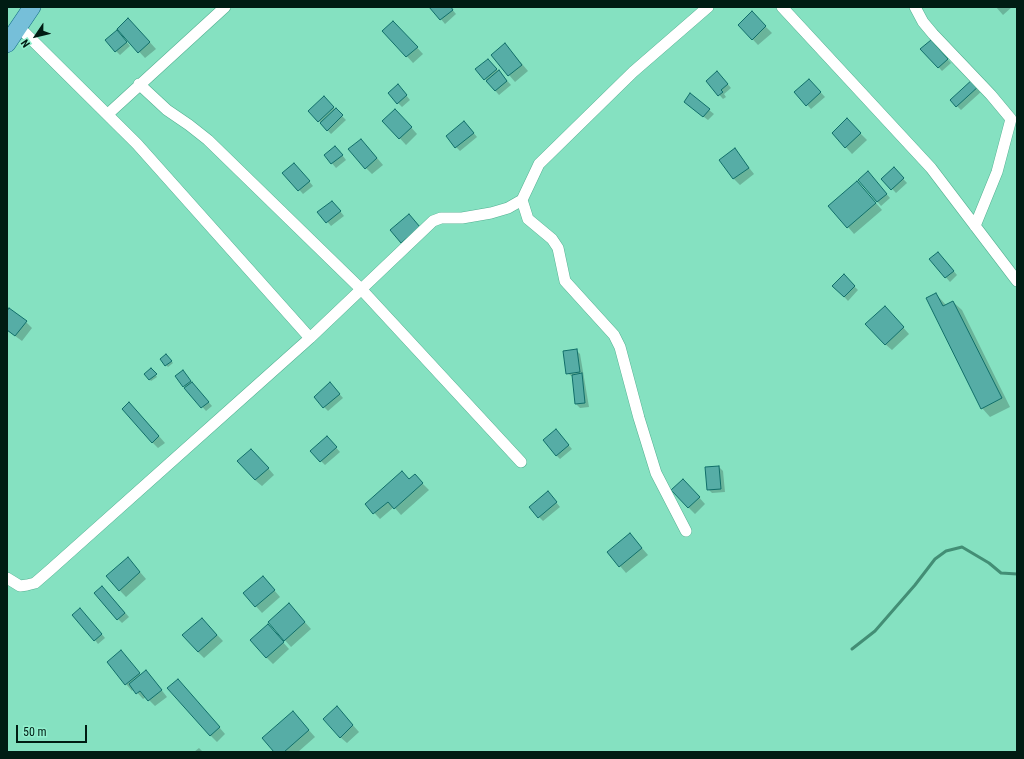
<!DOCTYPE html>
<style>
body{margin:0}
#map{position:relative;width:1024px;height:759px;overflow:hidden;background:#85e1c1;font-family:"Roboto Condensed",sans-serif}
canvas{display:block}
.frame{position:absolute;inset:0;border:8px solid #001c13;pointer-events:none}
.north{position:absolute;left:16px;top:16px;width:40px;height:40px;-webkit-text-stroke:3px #92efce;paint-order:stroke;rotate:235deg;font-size:11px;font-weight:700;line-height:16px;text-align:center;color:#001c13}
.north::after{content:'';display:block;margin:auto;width:14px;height:18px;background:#001c13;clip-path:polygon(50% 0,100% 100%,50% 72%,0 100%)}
.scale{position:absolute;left:16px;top:725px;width:71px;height:18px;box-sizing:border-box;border:2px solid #001c13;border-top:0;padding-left:5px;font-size:12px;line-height:14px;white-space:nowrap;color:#001c13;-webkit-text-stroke:3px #92efce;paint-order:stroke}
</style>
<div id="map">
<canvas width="1024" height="759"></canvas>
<div class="frame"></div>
<div class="north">N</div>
<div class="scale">50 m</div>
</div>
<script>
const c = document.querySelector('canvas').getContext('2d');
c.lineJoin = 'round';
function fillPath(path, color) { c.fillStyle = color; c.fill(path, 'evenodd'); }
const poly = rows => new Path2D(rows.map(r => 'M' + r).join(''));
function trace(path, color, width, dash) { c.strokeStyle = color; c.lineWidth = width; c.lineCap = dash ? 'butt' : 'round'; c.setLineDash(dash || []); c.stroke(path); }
const shadow = poly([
 [431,7,450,7,456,14,445,24],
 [996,7,1012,7,1003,15],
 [752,13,772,33,758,45,739,25],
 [135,26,156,49,145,58,118,29],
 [399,28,423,54,413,63,384,31],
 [121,35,130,46,120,55,116,51],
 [931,41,951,63,942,71,922,49],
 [511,51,528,71,515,82,492,55],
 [492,64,511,85,499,95,485,79],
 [721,76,731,88,724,94,726,97,723,99,707,81],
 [974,80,983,90,961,110,951,100],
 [813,84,825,97,811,109,795,92],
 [402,90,410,100,402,107,398,103],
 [690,95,714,114,708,120,689,106],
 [324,98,346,120,331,134,319,121],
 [401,116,417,134,406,145,384,121],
 [847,120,867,140,852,154,833,133],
 [468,126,477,137,460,151,456,147],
 [367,146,383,165,372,174,366,168],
 [735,150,754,174,740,185,733,178],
 [339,151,346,160,336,168,325,155],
 [298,168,313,186,303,194,284,173],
 [894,169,907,183,896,193,883,179],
 [872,177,890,198,881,206,859,180],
 [864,189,882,210,854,234,830,206],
 [336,206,344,216,331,226,319,212],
 [942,257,957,275,950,282,930,259],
 [844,276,858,290,848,301,834,286],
 [936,294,946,305,953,302,962,310,1010,407,990,417,982,408],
 [7,312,26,322,32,328,22,341,7,330],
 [891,314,909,334,892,350,885,344],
 [576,350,580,354,589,407,580,408,576,404,573,377,567,373],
 [168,357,173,363,168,367,166,365],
 [153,371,157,377,151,381,145,374],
 [186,376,212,406,206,411,184,386],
 [334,388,343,398,328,411,324,407],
 [136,410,165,443,158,448,152,442],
 [560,435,572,449,560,459,556,455],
 [331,442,340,452,325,465,312,452],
 [258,456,274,475,262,486,255,480],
 [719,467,723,471,725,492,712,493,708,489],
 [410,480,421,482,429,490,401,515,394,507,380,519,366,504],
 [689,486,705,504,695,514,688,507],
 [551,496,560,507,543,521,539,517],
 [636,541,648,555,626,573,608,552],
 [134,565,146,579,126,597,107,577],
 [269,584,280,597,262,613,245,594],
 [106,591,129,617,122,623,118,619],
 [295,611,311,629,291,647,269,622],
 [84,613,105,638,98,644,95,640],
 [202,619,223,641,204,658,198,652],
 [274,632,289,649,273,664,266,657],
 [127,658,141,675,152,678,167,697,155,706,146,697,143,699,134,689,132,691,126,684],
 [184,686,225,734,217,742,210,735],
 [343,714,359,732,347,743,340,737],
 [299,719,315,737,298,752,276,752],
 [199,748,203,752,194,752]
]);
const stream = poly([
 [852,649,875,631,915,585,935,559,946,551,962,547,989,563,1001,573,1017,574]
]);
const building = poly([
 [429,7,451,7,453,10,440,20,429,7],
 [752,11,766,26,752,40,738,25,752,11],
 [128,18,150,42,138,53,117,29,128,18],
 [393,21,418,47,406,57,382,31,393,21],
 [117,30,127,42,115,52,105,40,117,30],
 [931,40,948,59,938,68,920,49,931,40],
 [505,43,522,65,508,76,491,55,505,43],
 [488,59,497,69,484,80,475,69,488,59],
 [499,70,507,81,495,91,486,81,499,70],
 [717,71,728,84,721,90,723,92,718,96,706,81,717,71],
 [974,78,980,85,956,107,950,100,974,78],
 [809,79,821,92,806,106,794,92,809,79],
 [398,84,407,95,397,104,388,93,398,84],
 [690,93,710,109,703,117,684,102,690,93],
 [324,96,334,107,318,122,308,111,324,96],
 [336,108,343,115,327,131,320,123,336,108],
 [395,109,412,127,399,139,382,121,395,109],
 [847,118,861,133,845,148,832,133,847,118],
 [464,121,474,133,455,148,446,136,464,121],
 [361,139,377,158,365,169,348,149,361,139],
 [335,146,343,155,331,164,324,155,335,146],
 [735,148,749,168,733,179,719,160,735,148],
 [294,163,310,181,298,191,282,173,294,163],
 [894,167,904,178,891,190,881,179,894,167],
 [868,171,887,194,877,202,858,180,868,171],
 [857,181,876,203,847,228,828,206,857,181],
 [332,201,341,211,326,223,317,212,332,201],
 [409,214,420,227,401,243,390,230,409,214],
 [938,252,954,271,945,278,929,259,938,252],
 [844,274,855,286,844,297,832,286,844,274],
 [936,293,943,306,953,301,1002,398,981,409,926,298,936,293],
 [885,306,904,327,885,345,865,324,885,306],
 [9,308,27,321,15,336,7,330,7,311,9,308],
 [577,349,580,372,566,374,563,351,577,349],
 [166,354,172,361,165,366,160,359,166,354],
 [151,368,157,374,149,380,144,374,151,368],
 [183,370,191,381,183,387,175,376,183,370],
 [582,373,585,403,575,404,572,375,582,373],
 [192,382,209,402,201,408,184,388,192,382],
 [330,382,340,394,323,408,314,397,330,382],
 [129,402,159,436,152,443,122,409,129,402],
 [556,429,569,445,556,456,543,440,556,429],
 [327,436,337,447,320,462,310,451,327,436],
 [251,449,269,468,255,480,237,461,251,449],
 [719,466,721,489,707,490,705,467,719,466],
 [402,471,409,479,415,474,423,483,394,509,388,502,373,514,365,504,402,471],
 [683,479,700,497,688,508,671,490,683,479],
 [548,491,557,502,538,518,529,507,548,491],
 [630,533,642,548,619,567,607,552,630,533],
 [128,557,140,572,119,591,106,576,128,557],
 [263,576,275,590,255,607,243,593,263,576],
 [102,586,125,613,117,620,94,593,102,586],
 [289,603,305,622,284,641,268,622,289,603],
 [80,608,102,634,94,641,72,615,80,608],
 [202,618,217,635,198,652,182,635,202,618],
 [268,624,284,642,266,658,250,640,268,624],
 [121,650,140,673,125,685,107,662,121,650],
 [146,670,162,690,148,701,140,691,136,694,129,684,146,670],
 [178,679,220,727,210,736,167,688,178,679],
 [337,706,353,725,340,738,323,719,337,706],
 [293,711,309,730,284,752,274,752,262,738,293,711]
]);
const street = poly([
 [782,7,931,168,1017,281],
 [915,7,923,22,933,34,991,95,1011,119,997,172,975,226],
 [18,26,137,144,310,338],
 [139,84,167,110,189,125,208,140,362,290,521,462],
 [108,114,225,7],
 [686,531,656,473,639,418,620,347,614,335,565,281,558,248,552,239,528,219,522,200,539,164,633,72,708,7],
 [7,578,20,586,27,585,35,583,50,570,310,338,433,221,441,218,462,218,491,213,508,208,522,200]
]);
const primary = poly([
 [7,44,32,7]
]);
fillPath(shadow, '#0003');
trace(stream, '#438e75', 3);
fillPath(building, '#56ada6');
trace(building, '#116e69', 1);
trace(street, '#53b091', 12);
trace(primary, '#126a83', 18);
trace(street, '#fff', 11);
trace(primary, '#76bfd9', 17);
</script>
